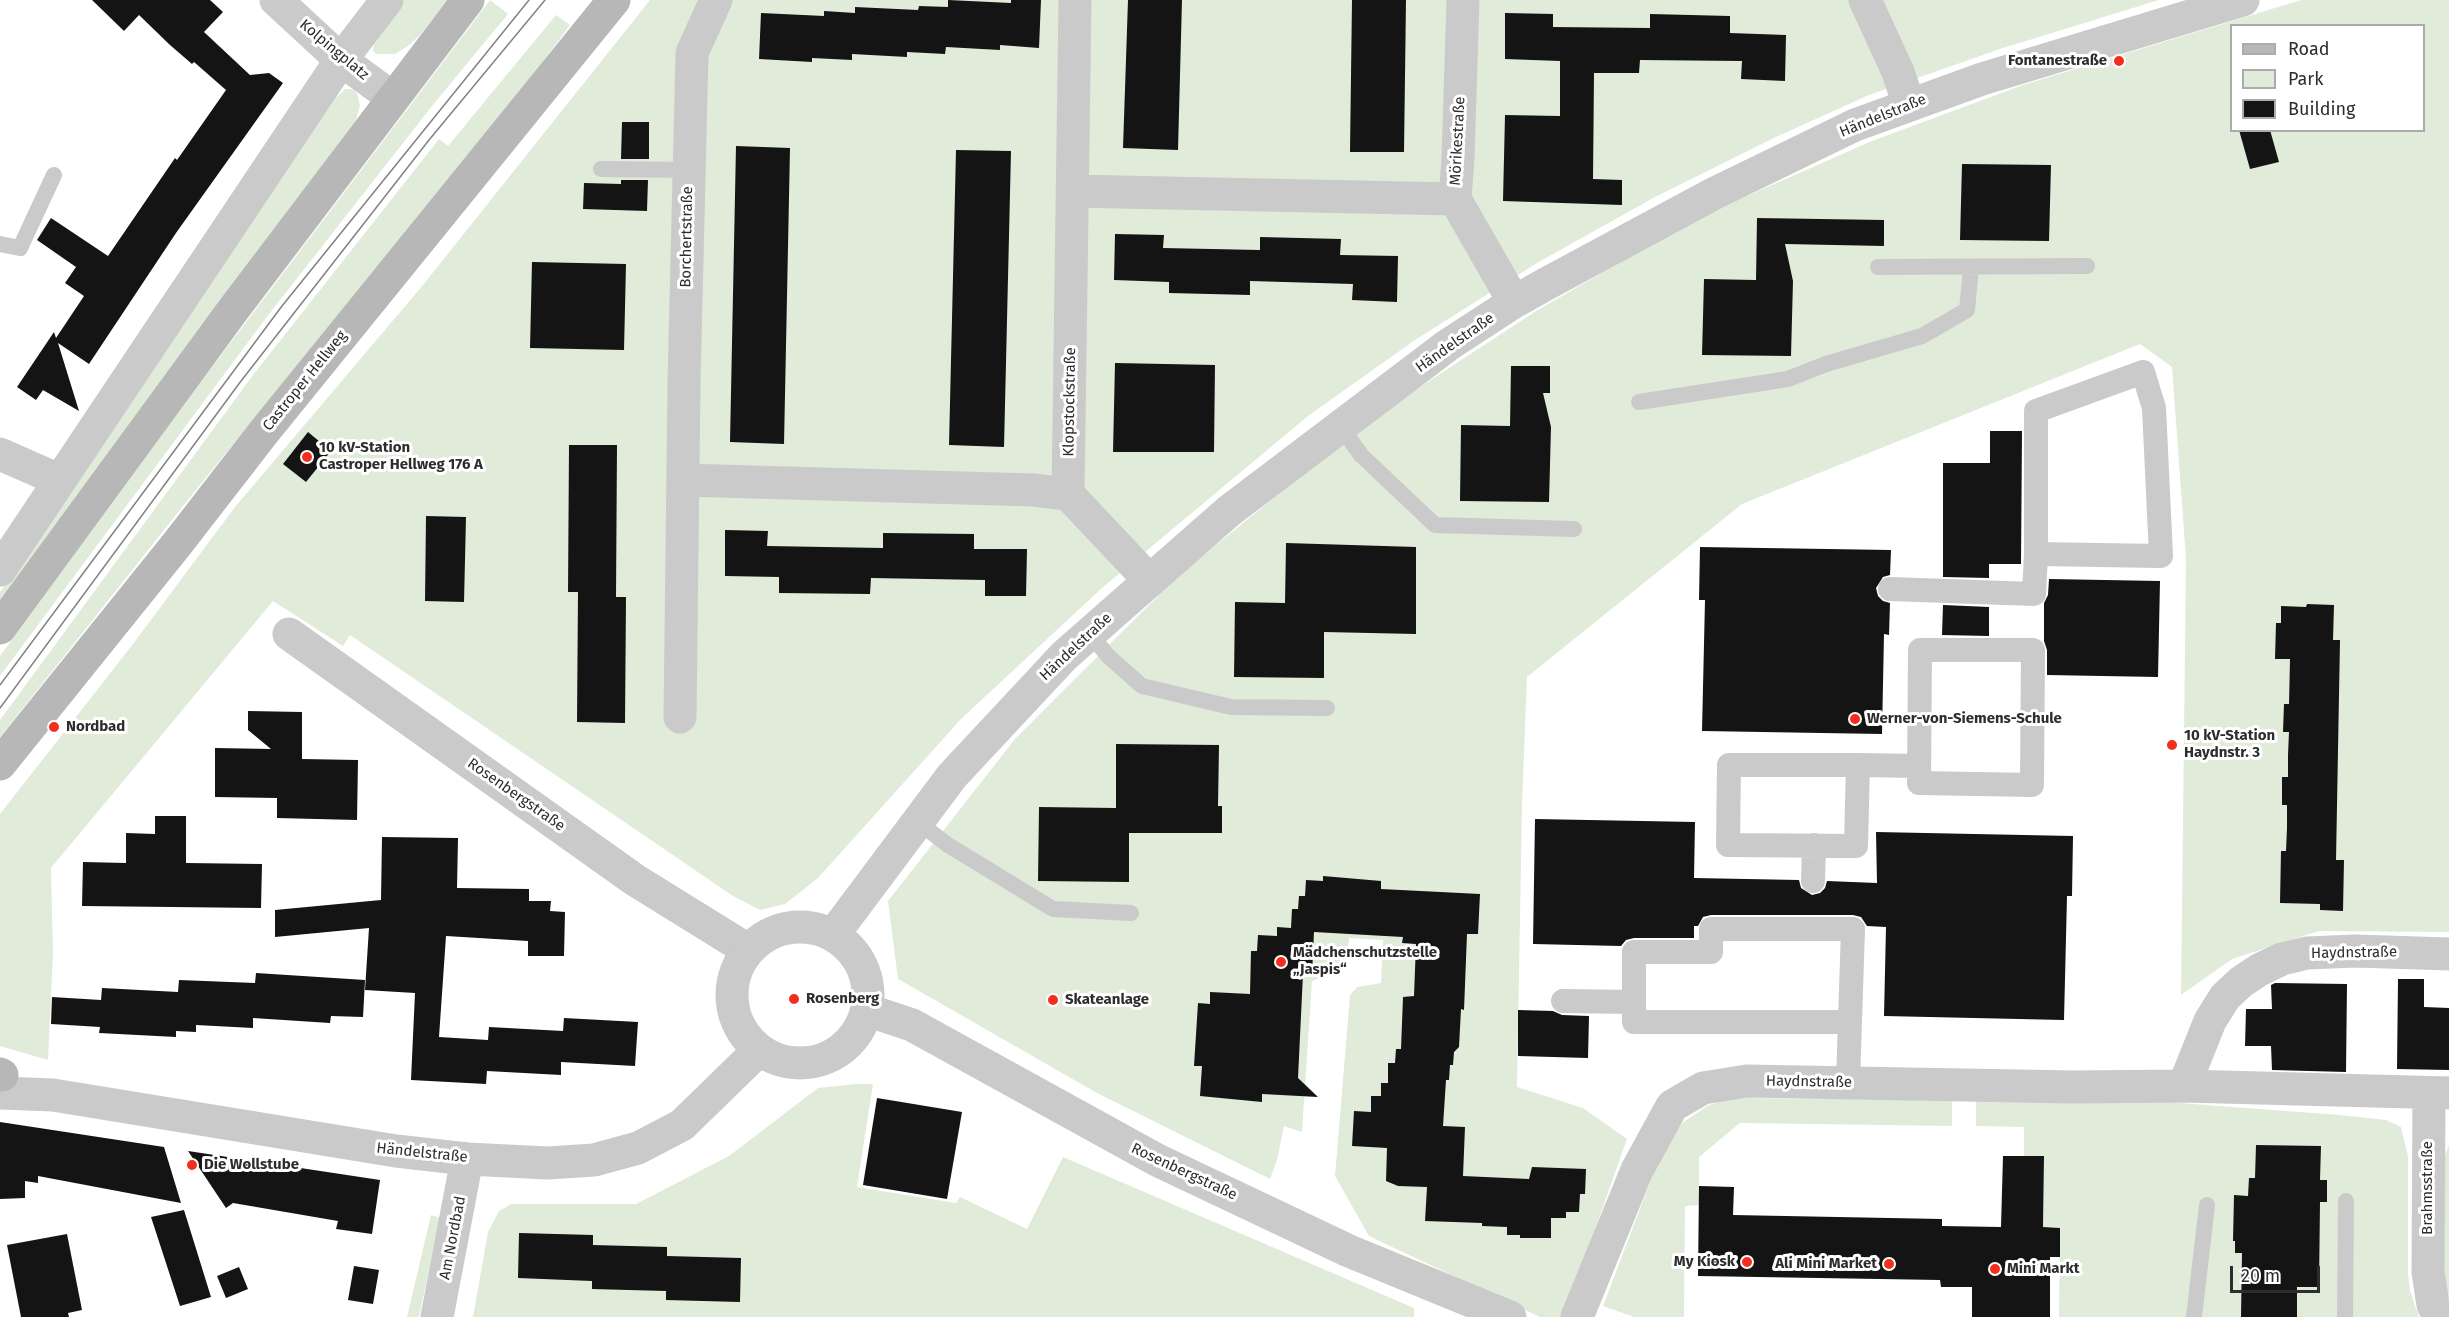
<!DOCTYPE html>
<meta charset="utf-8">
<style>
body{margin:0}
#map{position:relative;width:2449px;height:1317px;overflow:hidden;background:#fff;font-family:"Fira Sans",sans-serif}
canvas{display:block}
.legend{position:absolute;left:2230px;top:24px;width:195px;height:108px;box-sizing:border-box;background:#fff;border:2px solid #ababab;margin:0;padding:8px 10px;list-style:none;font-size:18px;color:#2d2d2d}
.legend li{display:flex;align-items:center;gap:12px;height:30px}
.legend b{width:30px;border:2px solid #ababab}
.scale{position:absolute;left:2230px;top:1266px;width:90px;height:27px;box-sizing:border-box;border:3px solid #2d2d2d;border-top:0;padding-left:8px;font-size:18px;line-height:21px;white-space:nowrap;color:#2d2d2d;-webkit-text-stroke:4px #fff;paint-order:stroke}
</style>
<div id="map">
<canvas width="2449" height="1317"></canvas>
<ul class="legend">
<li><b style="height:8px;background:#b7b7b7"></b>Road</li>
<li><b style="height:16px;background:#e0ecd9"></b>Park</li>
<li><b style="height:16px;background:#141414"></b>Building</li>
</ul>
<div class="scale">20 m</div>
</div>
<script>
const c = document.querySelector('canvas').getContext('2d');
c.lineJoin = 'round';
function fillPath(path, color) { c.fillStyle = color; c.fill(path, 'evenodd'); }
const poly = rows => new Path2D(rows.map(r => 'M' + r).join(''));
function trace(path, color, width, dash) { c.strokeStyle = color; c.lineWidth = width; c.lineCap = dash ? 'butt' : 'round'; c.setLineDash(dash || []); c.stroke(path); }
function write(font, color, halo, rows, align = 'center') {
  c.font = font + ' "Fira Sans",sans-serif'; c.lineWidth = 6; c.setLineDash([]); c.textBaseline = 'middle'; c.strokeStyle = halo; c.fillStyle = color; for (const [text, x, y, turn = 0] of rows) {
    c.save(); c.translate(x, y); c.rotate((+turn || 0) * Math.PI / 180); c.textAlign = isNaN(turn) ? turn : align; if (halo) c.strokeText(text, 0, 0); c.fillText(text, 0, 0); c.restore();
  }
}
const green = poly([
 [404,0,448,0,420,35,408,46,395,54,376,54,373,50,374,44],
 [490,0,508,14,432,106,266,318,0,676,0,656,181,408],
 [650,0,2159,0,2000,49,1869,95,1776,137,1655,197,1537,263,1415,340,1308,416,1102,588,961,719,818,878,785,904,760,910,733,896,350,635,343,646,273,601,51,868,53,954,48,1060,0,1046,0,814,133,644,235,507,423,285],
 [2301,0,2449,0,2449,932,2319,931,2232,959,2181,995,2186,559,2172,367,2140,344,1742,504,1527,677,1522,806,1517,1087,1583,1108,1627,1139,1564,1317,1540,1317,1369,1236,1335,1176,1350,995,1357,987,1381,983,1383,940,1349,938,1347,967,1312,981,1302,1132,1284,1126,1277,1160,1270,1179,1097,1093,898,979,888,901,1015,739,1177,577,1368,421,1536,311,1699,217,1872,141,2023,85],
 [2232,26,2424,26,2424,130,2232,130],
 [556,15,570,25,539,67,191,496,0,737,0,720,253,375,439,139,448,146],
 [345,89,352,89,357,93,360,106,356,120,0,602,0,592,335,99],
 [856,1084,873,1084,857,1187,956,1203,960,1197,1027,1229,1063,1157,1414,1308,1414,1317,473,1317,488,1232,499,1211,511,1204,636,1204,729,1156,818,1088],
 [1732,1098,1952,1100,1952,1126,1740,1123,1699,1157,1699,1205,1685,1206,1684,1317,1634,1317,1603,1306,1662,1151,1682,1123,1709,1105],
 [1976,1098,2166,1102,2340,1115,2386,1120,2401,1127,2408,1156,2408,1273,2410,1291,2419,1317,2059,1317,2060,1228,2043,1227,2044,1156,2024,1156,2024,1127,1976,1126],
 [2449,1145,2449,1299,2447,1296,2441,1257,2445,1199,2445,1155],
 [431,1215,440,1218,419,1317,407,1317]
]);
const building = poly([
 [92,0,210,0,223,12,204,32,250,75,269,73,283,83,176,233,89,364,58,343,79,411,43,390,36,400,17,387,54,332,56,338,84,296,65,283,76,267,37,240,51,218,108,256,175,158,177,160,226,90,194,62,192,64,170,45,139,15,124,31],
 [948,0,1011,3,1011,0,1041,0,1039,48,1000,45,1000,50,946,47,945,54,907,52,907,57,852,54,852,60,812,58,812,62,759,59,761,13,824,16,824,11,855,13,855,7,918,10,919,6,948,7],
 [1128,0,1182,0,1178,150,1123,148],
 [1352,0,1406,0,1404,152,1350,152],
 [1505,13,1553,14,1553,27,1650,28,1650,14,1730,16,1730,33,1786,35,1785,81,1741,79,1742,61,1640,60,1639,73,1594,73,1593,179,1622,180,1622,205,1503,201,1505,115,1560,116,1560,61,1505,59],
 [622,122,649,122,649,159,621,159],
 [2239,130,2270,130,2279,162,2250,169],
 [736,146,790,148,784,444,730,442],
 [956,150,1011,151,1004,447,949,445],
 [1962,164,2051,165,2049,241,1960,240],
 [621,180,648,180,647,211,583,209,584,183,621,184],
 [1757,218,1884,220,1884,246,1785,244,1793,281,1791,356,1702,355,1704,279,1756,280],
 [1115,234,1164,235,1163,248,1260,250,1260,237,1341,239,1340,255,1398,256,1397,302,1352,300,1353,284,1250,281,1250,295,1169,293,1169,282,1114,280],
 [532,262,626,264,624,350,530,348],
 [1115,363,1215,365,1214,452,1113,452],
 [1511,366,1550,366,1550,393,1543,393,1551,427,1549,502,1460,501,1461,425,1510,426],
 [1990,431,2022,431,2021,564,1989,564,1989,578,1943,577,1943,463,1990,463],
 [308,432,331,451,306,482,283,464],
 [569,445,617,445,616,597,626,597,625,723,577,722,578,592,568,592],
 [426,516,466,517,464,602,425,601],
 [725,530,768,531,767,546,883,548,883,533,974,534,974,549,1027,549,1026,596,985,596,985,580,871,578,870,594,779,593,779,577,725,576],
 [1286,543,1416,547,1416,634,1324,632,1324,678,1234,677,1235,602,1285,603],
 [1700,547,1891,550,1890,575,1883,577,1876,588,1878,596,1883,601,1890,603,1889,635,1884,634,1882,734,1702,731,1705,600,1699,600],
 [2049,579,2160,581,2158,677,2047,675,2047,650,2044,641,2044,603,2048,595],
 [2307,604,2334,605,2333,640,2340,640,2336,860,2344,860,2343,911,2320,910,2320,904,2280,903,2281,851,2286,851,2287,828,2287,805,2282,805,2282,777,2288,777,2288,755,2289,732,2283,732,2284,704,2289,704,2290,659,2275,659,2276,623,2281,623,2281,606,2306,607],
 [1943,605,1989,607,1989,636,1942,635],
 [248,711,302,712,302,759,358,760,357,820,277,818,277,798,215,797,215,748,271,749,248,730],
 [1116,744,1219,745,1218,806,1222,806,1222,833,1129,833,1129,882,1038,881,1039,807,1116,808],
 [155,816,186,816,186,863,262,864,261,908,82,906,83,862,126,863,126,833,155,834],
 [1535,819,1695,822,1694,878,1799,880,1801,888,1812,895,1820,893,1825,888,1827,881,1877,883,1876,832,2073,836,2072,896,2067,896,2064,1020,1884,1016,1886,927,1867,926,1861,917,1853,915,1711,915,1703,917,1698,926,1694,926,1694,938,1634,938,1626,940,1621,946,1533,944],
 [382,837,458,838,457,888,529,889,529,901,551,901,550,911,565,912,564,956,528,956,528,941,446,936,439,1037,488,1040,489,1027,563,1031,564,1018,638,1022,635,1066,561,1062,561,1075,487,1071,486,1084,411,1080,415,993,365,990,369,928,275,937,275,910,381,900],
 [1323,876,1381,881,1381,889,1480,894,1478,934,1467,934,1464,1010,1461,1009,1459,1047,1454,1052,1453,1065,1450,1065,1449,1080,1446,1080,1443,1126,1465,1127,1463,1176,1529,1179,1532,1167,1586,1169,1585,1194,1580,1194,1579,1212,1566,1212,1566,1218,1551,1218,1551,1238,1520,1238,1520,1235,1507,1235,1507,1227,1482,1226,1482,1223,1425,1221,1427,1187,1398,1186,1386,1181,1387,1148,1352,1146,1354,1111,1371,1112,1371,1096,1381,1096,1381,1083,1388,1083,1388,1063,1395,1063,1396,1049,1401,1049,1403,997,1414,996,1416,944,1402,943,1403,937,1314,932,1312,974,1303,974,1298,1078,1318,1097,1262,1094,1262,1102,1200,1096,1202,1066,1194,1066,1198,1003,1210,1004,1210,992,1250,994,1251,951,1257,951,1258,935,1277,936,1277,927,1291,928,1292,909,1298,909,1299,896,1305,896,1306,880,1323,881],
 [256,973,365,980,363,1017,331,1016,330,1023,253,1018,253,1028,196,1025,196,1032,176,1031,176,1037,99,1033,100,1027,51,1024,52,997,101,1000,102,988,178,992,179,980,255,983],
 [2398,979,2424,979,2424,1007,2449,1008,2449,1070,2397,1069],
 [2275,983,2347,984,2346,1072,2272,1070,2271,1046,2245,1046,2246,1009,2272,1009,2271,985],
 [1518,1010,1553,1011,1562,1015,1589,1016,1588,1058,1518,1056],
 [877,1098,962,1112,947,1199,863,1185],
 [0,1122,164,1147,181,1203,38,1176,38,1183,25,1181,25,1198,0,1199],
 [2256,1145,2321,1146,2320,1180,2327,1180,2327,1202,2320,1202,2319,1287,2297,1287,2297,1317,2241,1317,2242,1253,2235,1253,2235,1241,2233,1241,2234,1195,2248,1196,2249,1178,2255,1178],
 [188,1151,380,1180,372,1234,336,1229,338,1221,233,1203,226,1208],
 [2003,1156,2044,1156,2043,1227,2060,1228,2060,1257,2050,1257,2050,1317,1972,1317,1972,1287,1941,1287,1940,1280,1698,1276,1699,1186,1734,1187,1733,1215,1942,1219,1942,1226,2001,1227],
 [184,1210,211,1297,180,1306,151,1217],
 [519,1233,593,1235,593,1245,667,1247,667,1256,741,1258,740,1302,666,1300,666,1291,592,1289,592,1281,518,1278],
 [67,1234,82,1310,68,1313,69,1317,21,1317,7,1245],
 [354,1266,379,1270,373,1304,348,1300],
 [239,1267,248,1289,226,1298,217,1276]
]);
const service = poly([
 [601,169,688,170],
 [0,244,20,248,54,175],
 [1878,267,2087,266],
 [1639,402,1788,379,1826,364,1922,336,1967,310,1971,268],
 [1341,427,1361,455,1435,525,1574,529],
 [1089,633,1109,657,1142,686,1231,707,1327,708],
 [919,823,948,845,1053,909,1131,913],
 [2194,1317,2207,1205],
 [2345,1317,2346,1201]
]);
const pedestrian = poly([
 [2143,372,2154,408,2161,556,2036,554,2036,411,2143,372],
 [1890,589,2034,594,2036,554],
 [1920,650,2033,650,2032,785,1919,783,1920,650],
 [1729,765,1858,765,1856,846,1728,845,1729,765],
 [1858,765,1919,766],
 [1813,881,1814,845],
 [1563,1001,1634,1002],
 [1848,1082,1853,929,1711,929,1711,952,1634,952,1634,1022,1849,1022]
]);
const minor = poly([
 [276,0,341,60,393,98],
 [1075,0,1068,494,1150,581],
 [1463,0,1458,158,1455,199,1514,302],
 [1865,0,1898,72,1909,105],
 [1072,191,1455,199],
 [0,454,59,480],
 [683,480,1033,490,1068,494],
 [0,570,341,60,387,0],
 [289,634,635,880,748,950],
 [680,717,684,383,692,53,716,0],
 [833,935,952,776,1064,656,1229,511,1448,345,1514,302,1546,284,1713,194,1855,125,1982,79,2243,0],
 [2184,1086,2210,1021,2225,997,2241,982,2259,970,2282,959,2307,953,2355,951,2449,954],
 [2429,1093,2428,1272,2433,1305,2439,1317],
 [437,1317,467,1159],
 [1577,1317,1637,1170,1672,1106,1703,1088,1747,1081,2073,1087,2184,1086,2449,1093]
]);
const tertiary = poly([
 '732 995a68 68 0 1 1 136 0a68 68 0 1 1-136 0Z',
 [867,1010,912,1025,1157,1160,1349,1251,1510,1317],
 [0,1093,53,1095,396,1151,467,1159,548,1163,594,1160,638,1148,682,1125,758,1051]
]);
const secondary = poly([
 [0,628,233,310,468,0],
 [0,764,177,544,263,433,614,0],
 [0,1074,2,1075]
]);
const tram = poly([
 [0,685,282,306,529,0],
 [0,708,241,381,429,140,545,0]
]);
const markers = [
 [2119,61,6,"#f42d1f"],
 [307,457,6,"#f42d1f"],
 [1855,719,6,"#f42d1f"],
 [54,727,6,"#f42d1f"],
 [2172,745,6,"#f42d1f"],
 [1281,962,6,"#f42d1f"],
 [794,999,6,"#f42d1f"],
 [1053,1000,6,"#f42d1f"],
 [192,1165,6,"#f42d1f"],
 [1747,1262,6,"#f42d1f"],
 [1889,1264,6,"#f42d1f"],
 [1995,1269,6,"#f42d1f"]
];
const streetNames = [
 ["Kolpingplatz",334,50,40],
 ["Händelstraße",1883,116,-22],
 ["Mörikestraße",1458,141,-87],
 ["Borchertstraße",687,237,-89],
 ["Händelstraße",1455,343,-35],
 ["Castroper Hellweg",305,381,-51],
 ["Klopstockstraße",1070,402,-89],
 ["Händelstraße",1076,647,-43],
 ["Rosenbergstraße",516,795,35],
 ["Haydnstraße",2354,953,-1],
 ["Haydnstraße",1809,1082,1],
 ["Händelstraße",422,1153,6],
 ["Rosenbergstraße",1184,1172,25],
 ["Brahmsstraße",2428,1188,-90],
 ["Am Nordbad",453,1238,-79]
];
const poiNames = [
 ["Fontanestraße",2107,61,"right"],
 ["10 kV-Station",319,448],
 ["Castroper Hellweg 176 A",319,465],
 ["Werner-von-Siemens-Schule",1867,719],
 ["Nordbad",66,727],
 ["10 kV-Station",2184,736],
 ["Haydnstr. 3",2184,753],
 ["Mädchenschutzstelle",1293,953],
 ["„Jaspis“",1293,970],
 ["Rosenberg",806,999],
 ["Skateanlage",1065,1000],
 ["Die Wollstube",204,1165],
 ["My Kiosk",1735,1262,"right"],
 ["Ali Mini Market",1877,1264,"right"],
 ["Mini Markt",2007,1269]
];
fillPath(green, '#e0ecd9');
fillPath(building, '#141414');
trace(service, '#cacaca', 16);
trace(pedestrian, '#cacaca', 24);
trace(minor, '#cacaca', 33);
trace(tertiary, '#cacaca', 33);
trace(secondary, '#b7b7b7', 33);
trace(tram, '#828282', 1.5);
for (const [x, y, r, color] of markers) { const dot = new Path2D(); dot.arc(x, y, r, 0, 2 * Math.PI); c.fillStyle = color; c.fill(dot); trace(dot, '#fff', 2); }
write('15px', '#2d2d2d', '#fff', streetNames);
write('bold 15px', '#2d2d2d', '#fff', poiNames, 'left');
</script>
